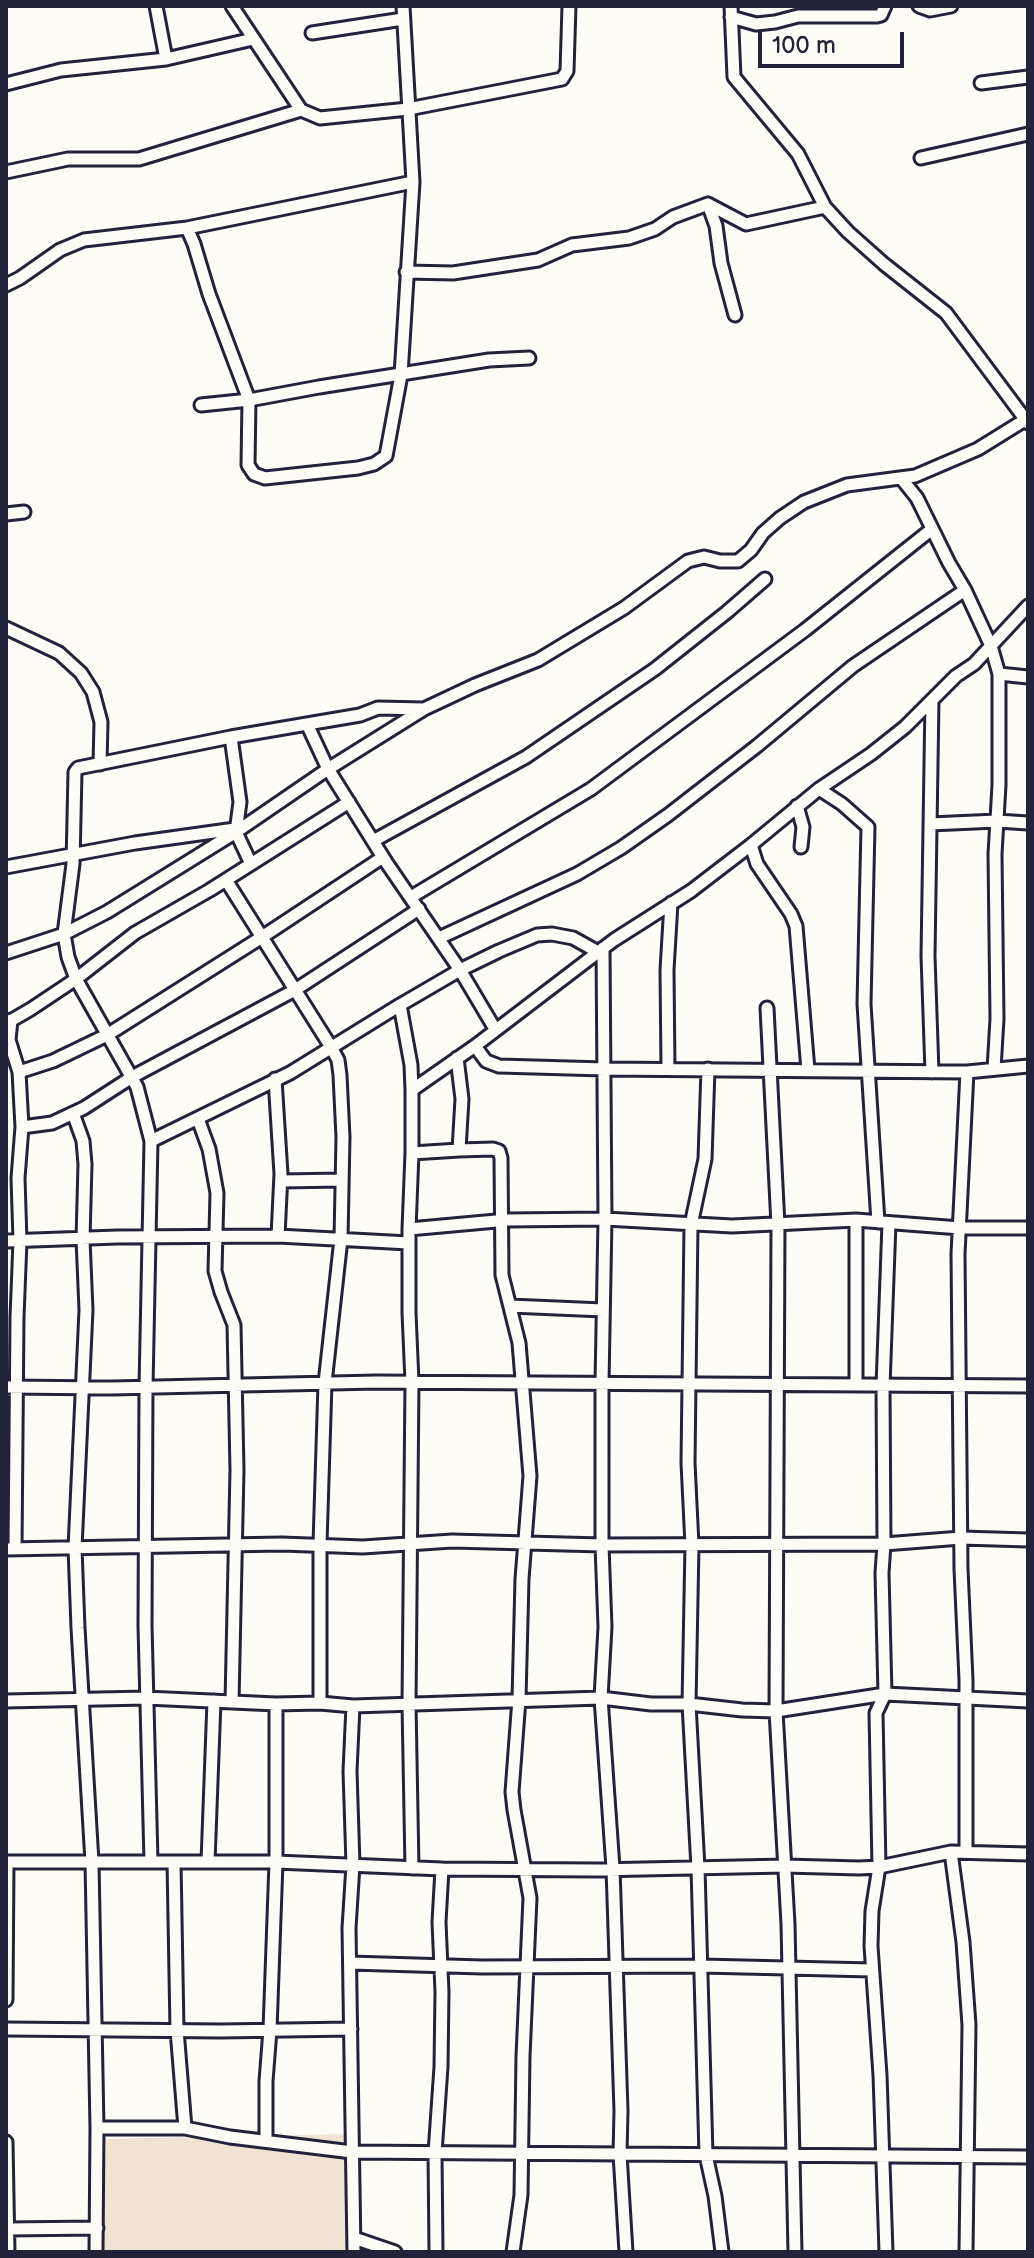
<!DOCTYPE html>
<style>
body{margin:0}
#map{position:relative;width:1034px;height:2258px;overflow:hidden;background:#fdfcf7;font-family:"Balsamiq Sans",sans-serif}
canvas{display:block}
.frame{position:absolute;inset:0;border:8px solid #22223b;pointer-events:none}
.scale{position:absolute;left:758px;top:32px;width:146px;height:36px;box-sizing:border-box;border:4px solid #22223b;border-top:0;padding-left:10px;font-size:24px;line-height:28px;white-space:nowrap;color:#22223b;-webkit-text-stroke:6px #fdfcf7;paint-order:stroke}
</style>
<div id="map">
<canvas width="1034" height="2258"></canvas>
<div class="frame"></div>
<div class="scale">100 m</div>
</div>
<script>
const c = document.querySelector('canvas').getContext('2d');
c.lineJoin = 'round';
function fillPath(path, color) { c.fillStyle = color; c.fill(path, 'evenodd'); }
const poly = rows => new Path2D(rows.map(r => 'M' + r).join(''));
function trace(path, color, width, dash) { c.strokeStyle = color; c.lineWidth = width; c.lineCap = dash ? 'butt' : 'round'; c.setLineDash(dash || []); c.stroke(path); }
const built = poly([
 [347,2134,350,2252,104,2252,101,2139]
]);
const street = poly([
 [156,6,166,59],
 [232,6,301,110,320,118,408,109,562,79,567,71,569,6],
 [731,6,734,77,798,154,825,207,848,232,884,264,946,313,1028,423],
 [919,6,930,10,951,6],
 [731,17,756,24,775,22,798,16,877,16,881,15,885,6],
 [312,33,403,19],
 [981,83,1028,77],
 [6,84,61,70,166,59,253,39],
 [921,158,1028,134],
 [6,172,68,159,139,159,301,110],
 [708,204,716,226,721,263,735,315],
 [187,228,194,244,209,294,249,400,248,465,254,474,265,478,358,468,374,464,386,456,401,375,413,182,403,6],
 [406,272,453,273,538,260,572,245,629,238,655,229,673,217,708,204,746,224,825,207],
 [6,285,20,278,60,250,84,240,187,228,413,182],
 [201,405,249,400,319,387,489,360,529,358],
 [901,478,917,498,949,563,965,590,991,646,999,674,1028,677],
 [6,514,24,512],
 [6,628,59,653,81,673,93,692,101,722,100,764],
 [424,709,378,708,360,715,307,724,328,769,386,862,460,970,495,1029],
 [231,737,240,802,236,832,251,864],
 [819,789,842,804,868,827,864,1004,878,1222],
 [797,806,803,827,801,847],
 [930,824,997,821,1028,823],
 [373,841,526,757,655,669,727,612,765,579],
 [751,845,757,864,791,914,796,926,808,1070],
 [6,867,135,843,235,829],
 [226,880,331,1047,338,1060,340,1075,343,1137,341,1239,325,1383,320,1544,320,1703],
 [411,897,591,789,805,630,932,529],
 [439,938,577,874,621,848,668,815,757,746,853,666,965,590],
 [603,948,605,1219,602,1383,602,1545,605,1627,601,1698,613,1868,621,2111,620,2154,626,2252],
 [6,953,64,934,107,912,236,832,328,769,424,709,475,685,538,660,624,608,688,561,704,557,720,561,738,561,751,550,763,533,780,518,804,502,847,485,915,476,978,449,1028,418],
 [400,1005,411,1065,412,1090,412,1153,409,1229,409,1313,412,1382,409,1704,412,1868],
 [767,1008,778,1225,776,1711,788,1924,795,2252],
 [11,1020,9,1040,19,1072,22,1127,18,1178,20,1241,17,1317,15,1549],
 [7,1023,31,1009,76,979,135,933,210,890,349,802],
 [475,1046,486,1061,499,1066,604,1069,967,1072,1028,1066],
 [457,1058,462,1099,459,1150],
 [668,1069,667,970,671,903],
 [708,1069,705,1159,691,1225,688,1463,692,1545,689,1704,698,1868,706,2155,715,2196,722,2252],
 [994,1069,997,1019,995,854,999,785,999,674],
 [19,1072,53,1061,107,1035,262,937,383,857],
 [932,1072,928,956,932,700],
 [275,1079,281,1174,278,1236],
 [412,1090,475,1046,614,940,691,891,751,845,819,789,871,754,905,727,956,676,974,664,1028,606],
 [73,1113,83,1141,85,1164,83,1239,86,1310,75,1548,78,1628,92,1862,97,2128],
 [198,1119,209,1149,217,1193,215,1271,221,1292,234,1325,237,1470,232,1702],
 [22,1127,52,1123,84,1108,132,1077,295,990,419,909],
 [151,1141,290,1073,400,1005,460,970,499,951,537,935,552,934,573,938,598,952],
 [412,1153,459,1150,493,1149,499,1151,501,1158,502,1275,519,1343,530,1476,522,1579,519,1699,512,1792,514,1810,530,1898,523,2056,521,2195,513,2252],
 [281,1181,342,1180],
 [409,1229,507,1220,605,1219,732,1226,856,1220,960,1228,1028,1228],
 [6,1241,117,1237,278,1236,409,1243],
 [510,1306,603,1310],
 [856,1385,856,1220],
 [6,1387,112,1388,376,1382,1028,1386],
 [6,1549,282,1544,363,1547,452,1541,602,1545,884,1544,961,1538,1028,1540],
 [6,1701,146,1698,276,1704,320,1703,353,1706,601,1698,651,1704,689,1704,742,1710,776,1711,885,1694,1028,1701],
 [353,1706,350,1771,353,1865,349,1928,354,2252],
 [951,1852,963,1942,969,2025,966,2252],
 [966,1852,966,1680,961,1569,958,1254,967,1072],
 [151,1861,145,1626,146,1387,151,1141,137,1087,76,979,68,957,64,934,73,864,75,772,78,768,231,737,307,724],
 [6,1862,276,1862,442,1869,596,1870,785,1866,859,1868,879,1867,951,1852,1028,1854],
 [174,1862,177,2030,185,2128],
 [208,1862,214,1701],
 [350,1963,482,1967,701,1966,872,1970],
 [6,2000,7,1862],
 [6,2029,221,2031,351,2029],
 [266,2141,266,2081,270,2030,276,1862,276,1704],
 [6,2142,8,2252],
 [6,2229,97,2228],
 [354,2238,395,2252],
 [96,2252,97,2128,185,2128,230,2137,352,2152,1028,2157],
 [436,2252,435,2153,441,2067,442,1992,439,1922,442,1869],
 [886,2252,880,2075,871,1946,872,1911,879,1867,876,1713,885,1694,882,1573,884,1544,883,1386,889,1223]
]);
fillPath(built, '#efe4d3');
trace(street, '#22223b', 17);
trace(street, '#fdfcf7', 11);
</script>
